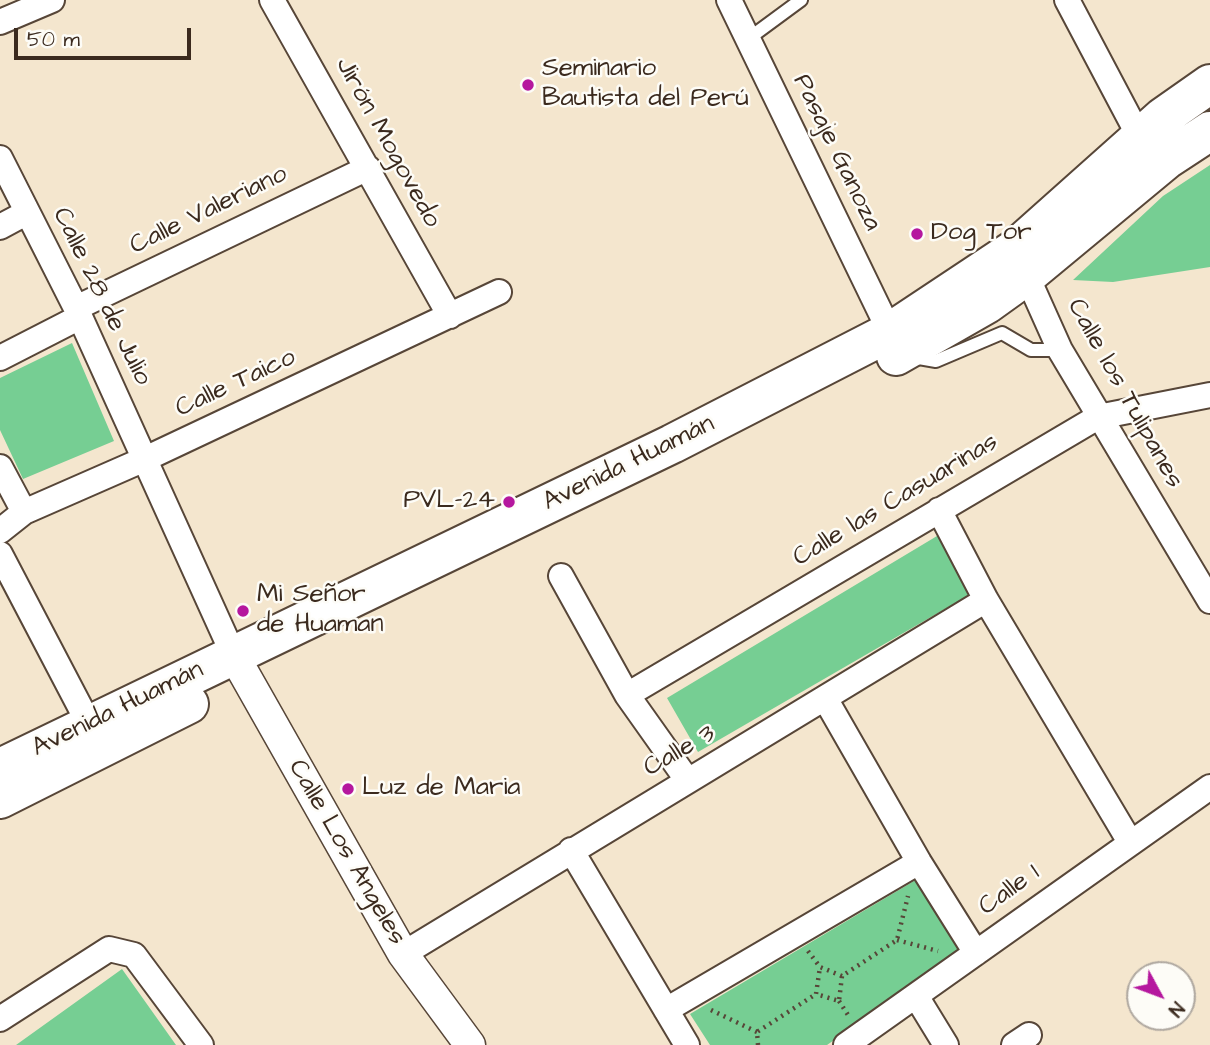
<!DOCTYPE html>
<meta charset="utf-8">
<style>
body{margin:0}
#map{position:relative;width:1210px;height:1045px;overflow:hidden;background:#f4e6ce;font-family:"Architects Daughter",sans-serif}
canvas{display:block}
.north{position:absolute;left:1126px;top:961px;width:70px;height:70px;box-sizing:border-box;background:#fdfcf7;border:2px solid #afa8a0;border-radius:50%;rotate:131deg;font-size:19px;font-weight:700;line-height:28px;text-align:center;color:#3b2a1e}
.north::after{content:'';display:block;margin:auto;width:24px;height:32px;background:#b5179e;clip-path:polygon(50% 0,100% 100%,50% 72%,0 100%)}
.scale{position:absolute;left:14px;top:28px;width:177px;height:32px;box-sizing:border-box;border:4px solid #3b2a1e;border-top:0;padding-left:9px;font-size:21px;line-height:24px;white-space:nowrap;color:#3b2a1e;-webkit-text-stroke:5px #fdfcf7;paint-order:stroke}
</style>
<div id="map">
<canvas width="1210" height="1045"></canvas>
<div class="north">N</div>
<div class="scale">50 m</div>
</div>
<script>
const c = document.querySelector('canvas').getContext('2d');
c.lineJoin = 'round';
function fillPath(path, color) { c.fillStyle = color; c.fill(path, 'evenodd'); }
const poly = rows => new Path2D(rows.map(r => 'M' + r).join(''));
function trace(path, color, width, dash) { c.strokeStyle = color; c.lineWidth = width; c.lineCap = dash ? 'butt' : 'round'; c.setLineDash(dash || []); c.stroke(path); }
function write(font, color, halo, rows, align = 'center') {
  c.font = font + ' "Architects Daughter",sans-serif'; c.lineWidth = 5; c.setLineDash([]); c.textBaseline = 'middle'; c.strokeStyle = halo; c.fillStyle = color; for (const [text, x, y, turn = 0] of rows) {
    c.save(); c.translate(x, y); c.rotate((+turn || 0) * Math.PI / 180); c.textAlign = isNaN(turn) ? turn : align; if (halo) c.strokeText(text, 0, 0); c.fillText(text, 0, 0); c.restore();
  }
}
const green = poly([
 [1210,165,1210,267,1113,282,1073,280,1163,196],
 [72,343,114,441,23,479,0,430,0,378],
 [942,533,969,595,698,752,667,698],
 [919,878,963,950,827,1045,710,1045,690,1014],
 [122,969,176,1045,16,1045]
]);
const path = poly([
 [897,940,938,951],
 [808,951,820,967],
 [842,976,820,967,816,994,839,1001,842,976,897,940,908,896],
 [839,1001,848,1015],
 [711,1010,757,1032],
 [758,1045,757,1032,816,994]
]);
const service = poly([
 [748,39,801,0],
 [913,357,936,361,1002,333,1031,350,1060,350]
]);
const minor = poly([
 [272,0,450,316],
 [729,0,890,332],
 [1067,0,1140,138,1148,145],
 [0,22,52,0],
 [0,158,76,308,233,654],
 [0,227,26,213],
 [1021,263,1060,350,1210,601],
 [76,308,368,168],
 [0,358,80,317],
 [0,467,24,512],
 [939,510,986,600,1130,842],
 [0,531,24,512,145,459,499,292],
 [0,554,89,724],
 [561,576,627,695,688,781],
 [627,695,1098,417,1210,395],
 [826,700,919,862,976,953],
 [571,850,687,1045],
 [403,954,986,600],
 [916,996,946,1045],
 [666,1010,919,862],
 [0,1019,109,949,134,955,201,1045],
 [846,1045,1210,787],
 [1014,1045,1029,1035]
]);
const tertiary = poly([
 [233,654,403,954,470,1045]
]);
const primary = poly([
 [896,356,987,304,1026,276,1166,160,1210,131],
 [0,768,672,444,890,332,1015,249,1163,117,1210,84],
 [0,799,189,704]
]);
const markers = [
 [528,85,7,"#b5179e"],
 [917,234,7,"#b5179e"],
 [509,502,7,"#b5179e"],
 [243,611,7,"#b5179e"],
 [348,789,7,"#b5179e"]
];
const poiNames = [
 ["Seminario",542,70],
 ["Bautista del Perú",542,100],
 ["Dog Tor",931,234],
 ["PVL-24",495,502,"right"],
 ["Mi Señor",257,596],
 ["de Huaman",257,626],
 ["Luz de Maria",362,789]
];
const streetNames = [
 ["Jirón Mogovedo",387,143,61],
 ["Pasaje Ganoza",836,153,64],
 ["Calle Valeriano",209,211,-26],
 ["Calle 28 de Julio",101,297,64],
 ["Calle Taico",236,384,-25],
 ["Calle los Tulipanes",1124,394,61],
 ["Avenida Huamán",629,464,-26],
 ["Calle las Casuarinas",896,501,-31],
 ["Avenida Huamán",118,710,-26],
 ["Calle 3",680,752,-30],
 ["Calle Los Angeles",346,853,60],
 ["Calle 1",1010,891,-36]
];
fillPath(green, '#76ce93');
trace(service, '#574638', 16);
trace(minor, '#574638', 28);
trace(tertiary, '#574638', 33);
trace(primary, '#574638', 42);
trace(path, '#574638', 4.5, [2, 5]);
trace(service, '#fff', 12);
trace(minor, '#fff', 24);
trace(tertiary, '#fff', 30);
trace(primary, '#fff', 38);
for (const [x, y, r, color] of markers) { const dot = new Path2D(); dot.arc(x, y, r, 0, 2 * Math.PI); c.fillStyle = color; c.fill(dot); trace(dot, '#fdfcf7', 2.5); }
write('26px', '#3b2a1e', '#fdfcf7', poiNames, 'left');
write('26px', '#3b2a1e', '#fdfcf7', streetNames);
</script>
